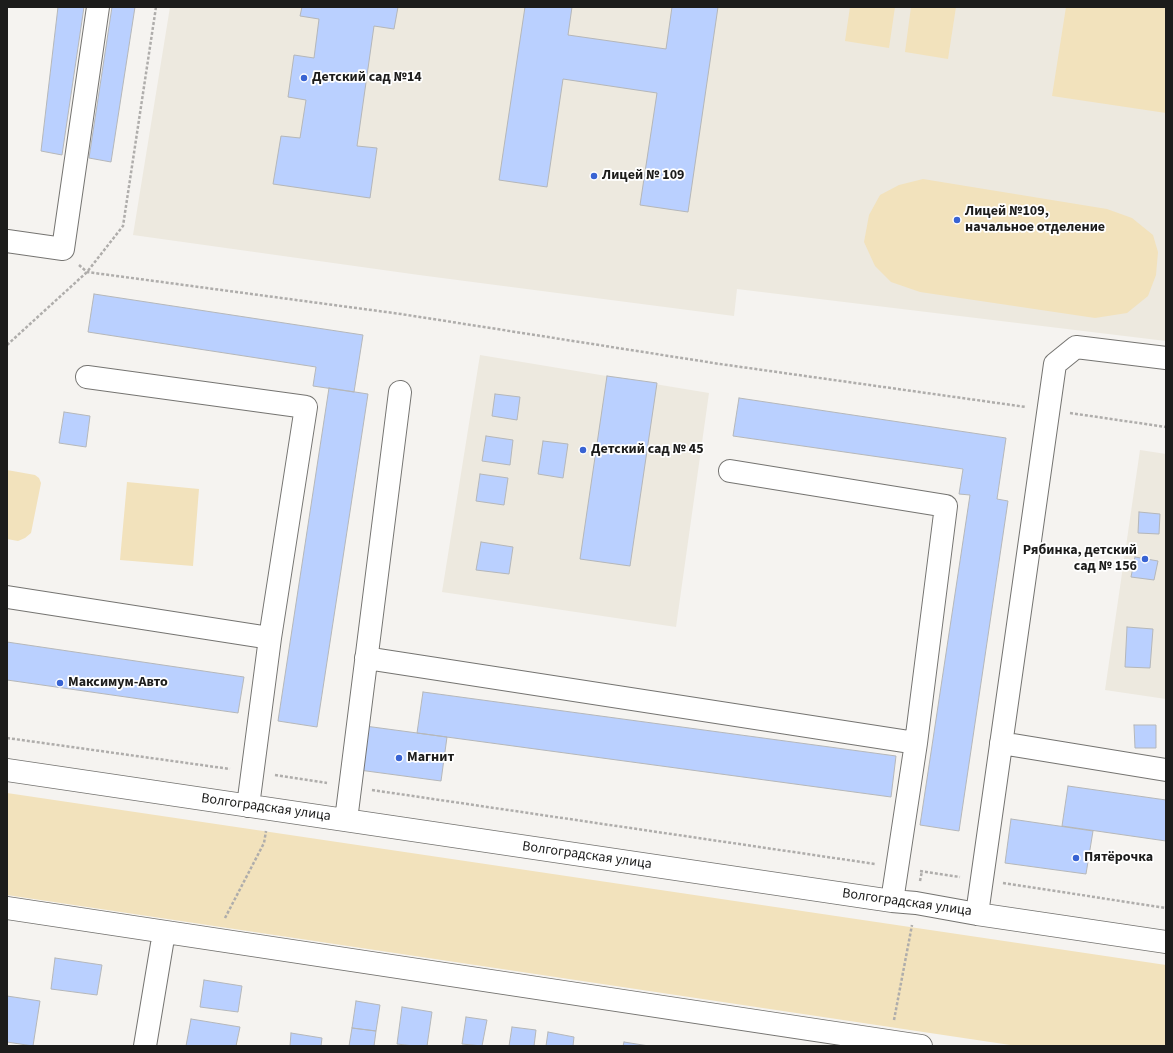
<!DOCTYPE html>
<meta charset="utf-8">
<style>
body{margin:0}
#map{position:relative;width:1173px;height:1053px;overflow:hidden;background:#f5f3f0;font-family:"Source Sans 3",sans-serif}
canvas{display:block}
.frame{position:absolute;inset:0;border:8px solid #1c1c1b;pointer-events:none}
</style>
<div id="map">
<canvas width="1173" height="1053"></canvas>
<div class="frame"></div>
</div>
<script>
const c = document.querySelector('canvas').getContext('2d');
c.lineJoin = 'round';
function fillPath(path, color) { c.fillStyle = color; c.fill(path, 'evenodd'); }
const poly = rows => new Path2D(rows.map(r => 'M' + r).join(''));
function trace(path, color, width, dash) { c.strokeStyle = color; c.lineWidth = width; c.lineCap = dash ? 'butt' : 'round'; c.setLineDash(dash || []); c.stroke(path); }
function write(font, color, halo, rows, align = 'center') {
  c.font = font + ' "Source Sans 3",sans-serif'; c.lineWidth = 3.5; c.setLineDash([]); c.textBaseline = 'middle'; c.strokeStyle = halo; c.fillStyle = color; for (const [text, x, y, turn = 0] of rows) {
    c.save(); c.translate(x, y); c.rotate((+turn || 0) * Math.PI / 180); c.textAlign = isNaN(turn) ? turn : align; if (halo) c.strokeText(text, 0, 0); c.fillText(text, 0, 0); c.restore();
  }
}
const built = poly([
 [170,7,1166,7,1166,341,737,289,734,316,419,275,133,235],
 [480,355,709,393,676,627,442,592],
 [1140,450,1166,454,1166,699,1105,690]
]);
const green = poly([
 [850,7,895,7,889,48,845,41],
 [911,7,956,7,948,59,905,52],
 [1066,7,1166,7,1166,113,1052,96],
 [923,179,1107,209,1132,218,1153,235,1158,252,1156,275,1148,296,1127,313,1095,318,920,292,891,282,875,266,864,242,869,215,880,195,899,185],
 [7,470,35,475,39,478,41,483,31,533,25,538,18,541,7,539],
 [127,482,199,489,193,566,120,560],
 [7,793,1166,965,1166,1046,1017,1046,7,895]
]);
const building = poly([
 [58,7,84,7,62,155,41,151,58,7],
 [112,7,135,7,111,162,89,158,112,7],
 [302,7,398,7,394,29,374,26,357,146,377,148,370,198,273,184,281,136,300,138,306,100,288,97,294,55,314,58,319,19,300,16,302,7],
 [525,7,572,7,568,35,666,49,672,7,718,7,688,212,640,205,657,93,563,79,547,187,499,180,525,7],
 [94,294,363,335,354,392,313,386,316,367,88,332,94,294],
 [607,376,657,383,630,566,580,559,607,376],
 [329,388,368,394,317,727,278,721,329,388],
 [495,394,520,397,517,420,492,416,495,394],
 [739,398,1006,438,997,499,1008,501,959,831,920,825,970,495,959,494,963,469,733,436,739,398],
 [64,412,90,416,86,447,59,443,64,412],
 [486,436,513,440,510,465,482,461,486,436],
 [543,441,568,444,563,478,538,474,543,441],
 [480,474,508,478,504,505,476,501,480,474],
 [1139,512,1160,514,1159,534,1138,533,1139,512],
 [481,542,513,547,509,574,476,570,481,542],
 [1135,557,1158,561,1154,580,1131,577,1135,557],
 [1127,627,1153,629,1150,668,1125,667,1127,627],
 [7,642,244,677,238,713,7,680,7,642],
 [423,692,896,756,891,797,417,733,423,692],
 [1134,725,1156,725,1156,748,1135,748,1134,725],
 [365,726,447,737,441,781,359,770,365,726],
 [1068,786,1166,800,1166,841,1062,826,1068,786],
 [1011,819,1093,831,1086,874,1005,863,1011,819],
 [55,958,102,965,97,995,51,989,55,958],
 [204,980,242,986,238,1012,200,1007,204,980],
 [7,996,40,1001,33,1046,7,1042,7,996],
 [356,1001,380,1005,376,1031,352,1028,356,1001],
 [402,1007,432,1012,427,1046,414,1046,397,1044,402,1007],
 [466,1017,487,1020,482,1046,462,1044,466,1017],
 [191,1019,240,1027,236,1046,186,1046,191,1019],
 [512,1027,536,1030,534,1046,509,1046,512,1027],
 [352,1028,376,1031,374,1046,349,1046,352,1028],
 [548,1032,574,1037,573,1046,546,1046,548,1032],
 [291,1033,322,1038,321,1046,290,1046,291,1033],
 [624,1042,649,1046,623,1046,624,1042]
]);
const path = poly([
 [79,265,87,272,401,314,720,364,1026,407],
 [7,345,87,272,123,226,156,7],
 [1070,413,1166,427],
 [7,738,230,769],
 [275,775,327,783],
 [372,790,875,864],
 [920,871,960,877],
 [920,881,922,871],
 [1003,883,1166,908],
 [225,918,264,843,266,831],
 [894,1020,912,925]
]);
const minor = poly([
 [7,241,63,249,98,7],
 [7,597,270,638,306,407,87,377],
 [366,658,916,743,946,506,730,471],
 [1001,743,1166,770],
 [7,770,892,901,916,903,977,914,1166,942],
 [248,806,270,638],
 [346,820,400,392],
 [892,901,916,743],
 [7,908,921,1046],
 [977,914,1055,364,1076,347,1166,358],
 [145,1046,164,932]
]);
const markers = [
 [304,78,4,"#3863d3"],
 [594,176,4,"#3863d3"],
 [957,220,4,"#3863d3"],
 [583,450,4,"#3863d3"],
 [1145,559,4,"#3863d3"],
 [60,683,4,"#3863d3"],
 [399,758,4,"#3863d3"],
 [1076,858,4,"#3863d3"]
];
const poiNames = [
 ["Детский сад №14",312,78],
 ["Лицей № 109",602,176],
 ["Лицей №109,",965,212],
 ["начальное отделение",965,228],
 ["Детский сад № 45",591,450],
 ["Рябинка, детский",1137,551,"right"],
 ["сад № 156",1137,567,"right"],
 ["Максимум-Авто",68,683],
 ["Магнит",407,758],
 ["Пятёрочка",1084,858]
];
const streetNames = [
 ["Волгоградская улица",266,808,8],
 ["Волгоградская улица",587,856,8],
 ["Волгоградская улица",907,903,8]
];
fillPath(built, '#ede9df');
fillPath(green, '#f2e2bc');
fillPath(building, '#bad0ff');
trace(building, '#b5b7b9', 1);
trace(minor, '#757471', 24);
trace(path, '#afadab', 2.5, [3, 2]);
trace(minor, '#fff', 22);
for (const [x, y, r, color] of markers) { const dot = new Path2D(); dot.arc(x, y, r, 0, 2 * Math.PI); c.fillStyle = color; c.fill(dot); trace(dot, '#fff', 1.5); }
write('bold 14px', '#1c1c1b', '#fff', poiNames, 'left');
write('14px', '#1c1c1b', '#fff', streetNames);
</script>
